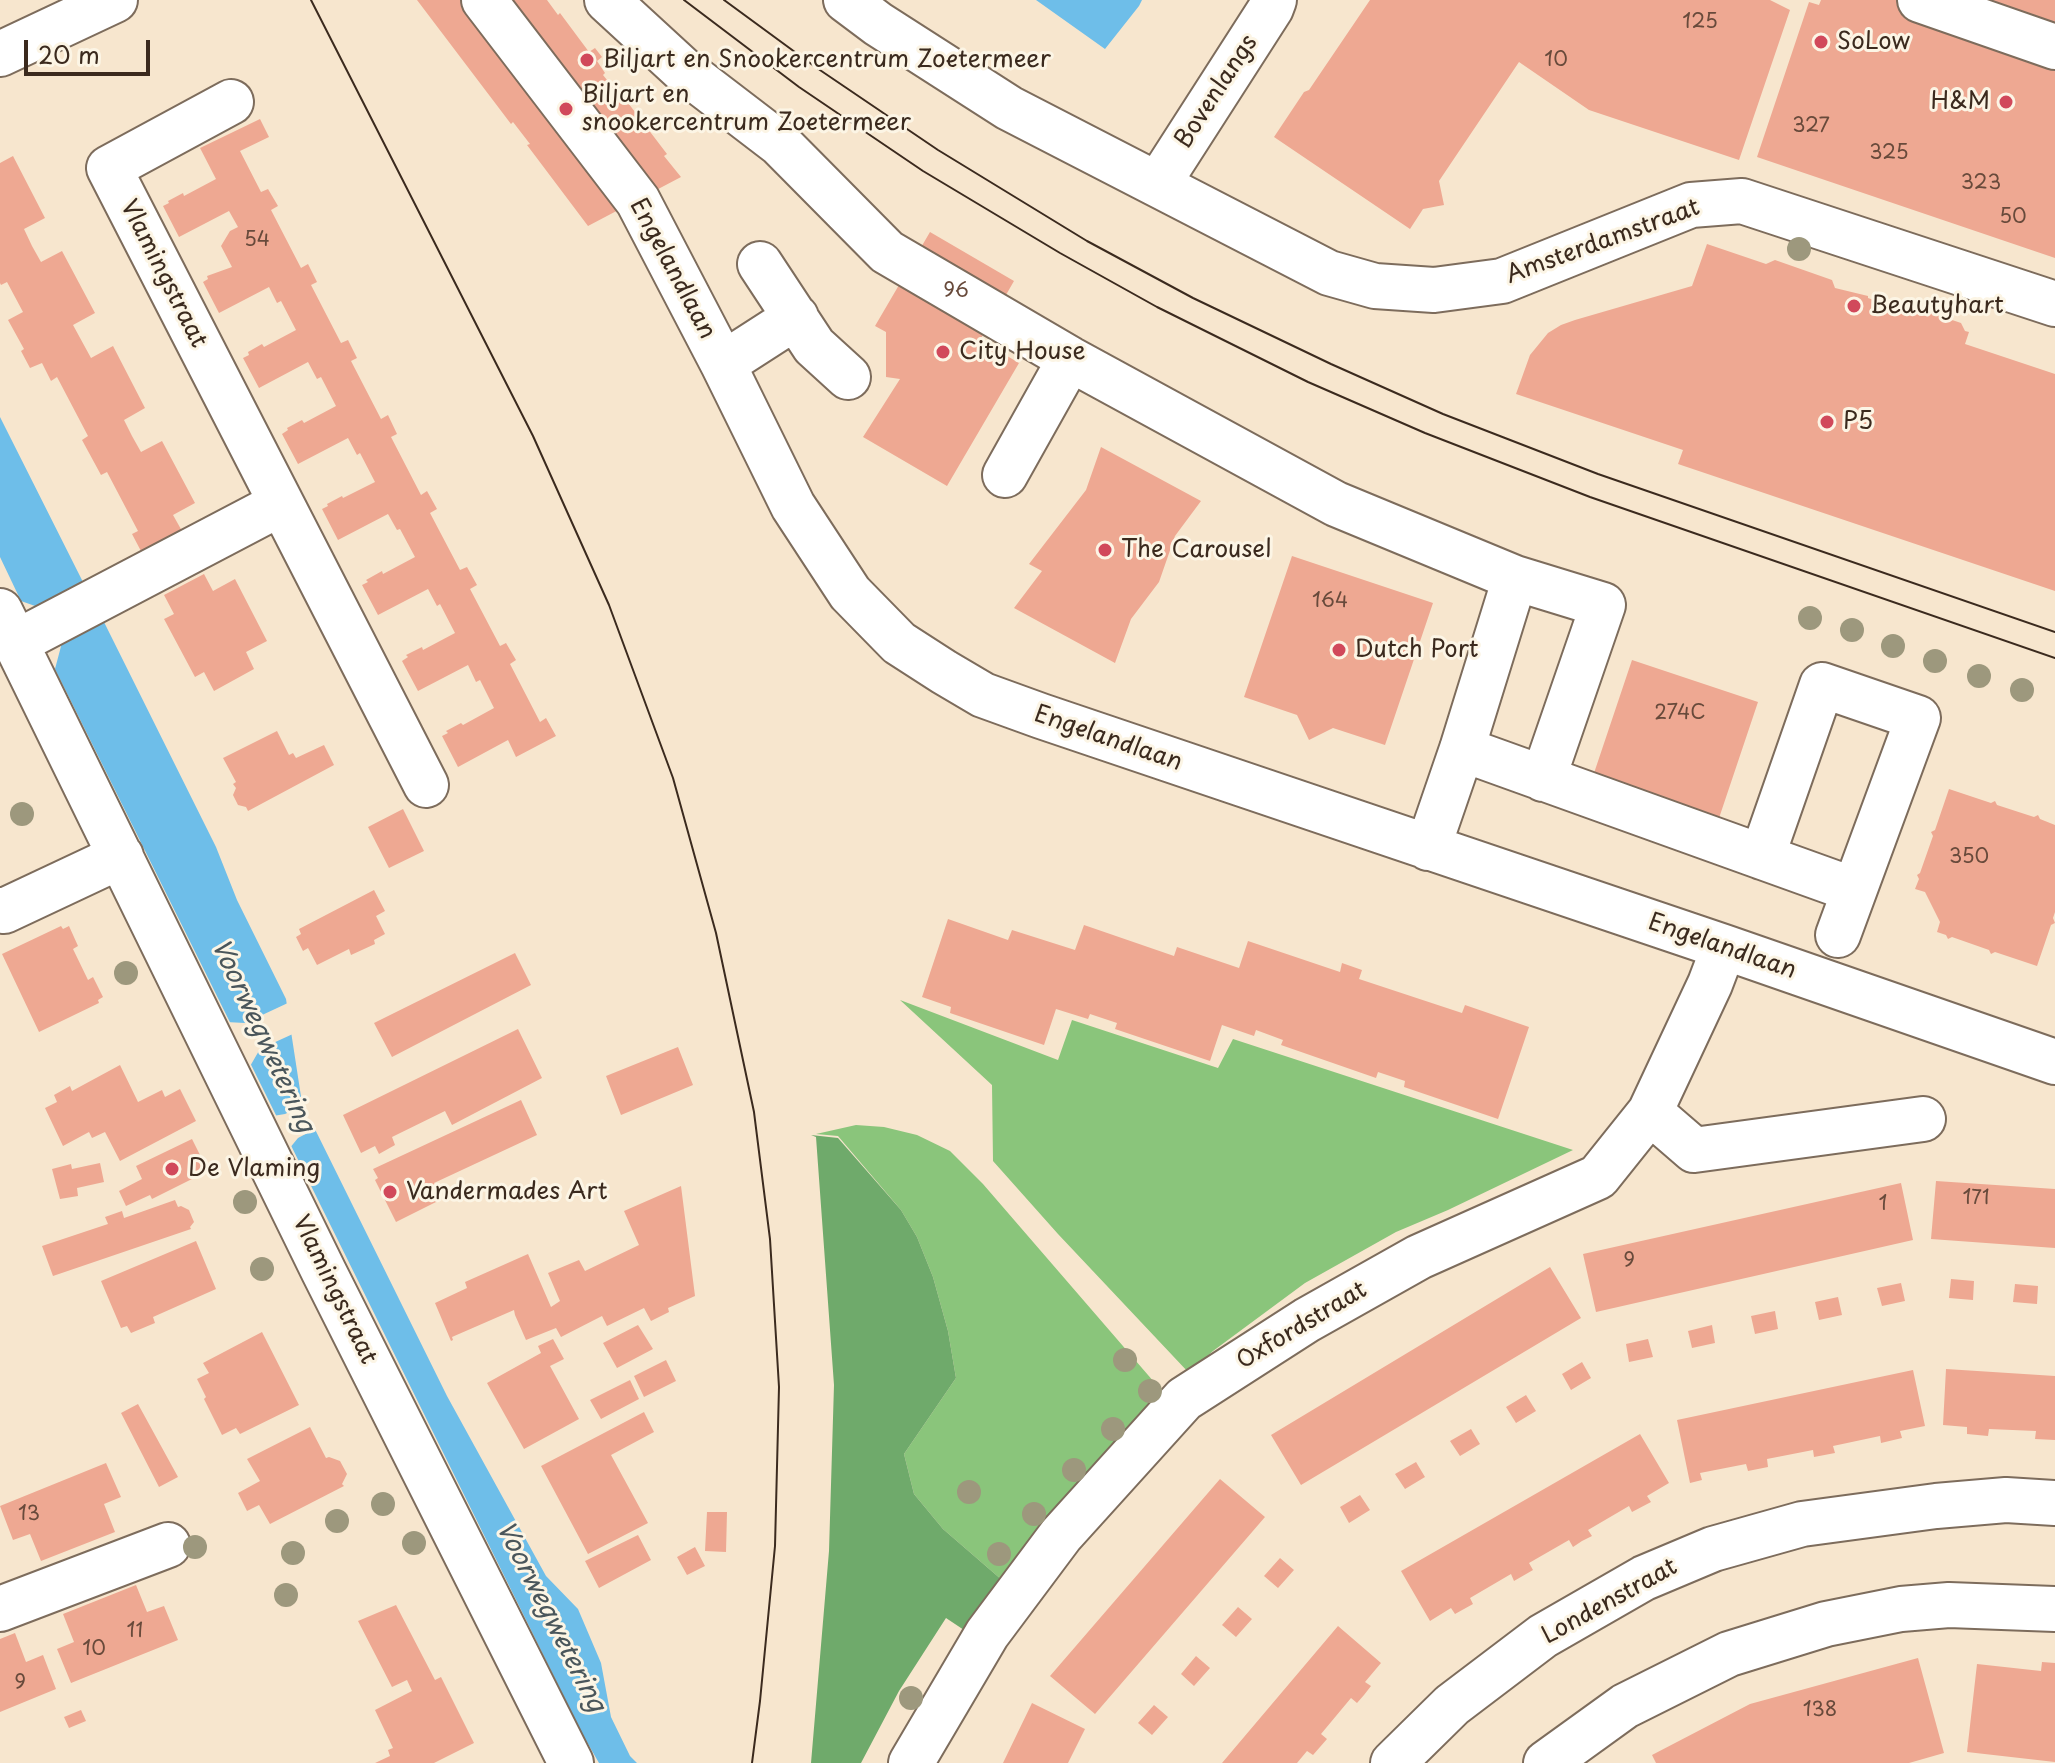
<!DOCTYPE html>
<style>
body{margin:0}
#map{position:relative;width:2055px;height:1763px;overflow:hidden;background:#f7e6ce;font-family:"Playpen Sans",sans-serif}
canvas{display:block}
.scale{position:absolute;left:24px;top:40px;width:126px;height:36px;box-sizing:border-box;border:4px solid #3b2a1e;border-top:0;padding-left:10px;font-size:24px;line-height:28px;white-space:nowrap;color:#3b2a1e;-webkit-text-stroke:6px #fcf5e5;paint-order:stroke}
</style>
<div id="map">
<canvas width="2055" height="1763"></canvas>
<div class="scale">20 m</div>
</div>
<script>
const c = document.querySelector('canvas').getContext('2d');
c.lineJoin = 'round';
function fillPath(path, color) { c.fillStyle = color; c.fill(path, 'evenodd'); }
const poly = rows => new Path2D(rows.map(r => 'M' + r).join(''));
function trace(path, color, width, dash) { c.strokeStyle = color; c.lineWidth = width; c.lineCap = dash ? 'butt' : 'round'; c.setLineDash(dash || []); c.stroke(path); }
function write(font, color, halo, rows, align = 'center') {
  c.font = font + ' "Playpen Sans",sans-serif'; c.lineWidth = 6; c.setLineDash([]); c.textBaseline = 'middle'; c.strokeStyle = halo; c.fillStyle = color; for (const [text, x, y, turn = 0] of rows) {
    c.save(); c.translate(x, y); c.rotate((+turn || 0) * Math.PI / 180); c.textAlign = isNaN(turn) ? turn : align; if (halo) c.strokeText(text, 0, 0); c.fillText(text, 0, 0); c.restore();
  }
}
const green = poly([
 [900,1000,1058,1060,1072,1020,1218,1068,1233,1039,1573,1150,1448,1210,1396,1232,1305,1283,1213,1351,1189,1373,1058,1234,993,1161,992,1085],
 [856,1125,884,1127,917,1135,950,1151,983,1184,1167,1397,1002,1580,943,1529,914,1494,904,1454,956,1378,948,1331,933,1277,917,1237,901,1210,838,1136,816,1134]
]);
const forest = poly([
 [811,1135,838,1138,901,1210,917,1237,933,1277,948,1331,956,1378,904,1454,914,1494,943,1529,1002,1580,967,1632,946,1618,899,1691,861,1763,811,1763,829,1551,834,1385,816,1137]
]);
const water = poly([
 [1036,0,1142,0,1139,6,1105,49],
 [0,417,89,594,52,612,21,601,0,557],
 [100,614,216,847,237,900,286,999,302,1103,447,1396,546,1576,578,1609,601,1663,611,1717,630,1756,637,1763,599,1763,584,1737,55,669,64,635]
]);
const pier = poly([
 [290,1002,295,1033,260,1049,249,1068,226,1022,245,1023],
 [306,1104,317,1128,298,1138,289,1149,273,1116,285,1114]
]);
const building = poly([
 [417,0,547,0,558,15,560,13,589,52,595,48,602,57,597,61,605,73,603,75,620,96,622,95,667,154,664,156,681,177,588,226,527,145,530,144,513,122,511,124],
 [1370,0,1770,0,1790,10,1739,160,1589,110,1519,62,1439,181,1444,205,1423,209,1410,229,1274,137,1304,92,1309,90],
 [1821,0,2055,0,2055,258,1757,157,1809,2,1819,5],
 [260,119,269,137,240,151,261,192,268,189,278,206,271,210,301,268,308,264,317,282,311,285,341,343,348,340,357,358,351,361,381,419,388,415,397,434,391,437,421,495,427,491,437,509,430,513,460,570,467,567,477,585,470,589,500,646,506,643,516,660,510,664,540,722,546,718,556,736,516,757,508,740,458,767,442,736,448,733,446,731,461,723,463,725,494,708,480,680,476,682,468,665,418,691,402,661,408,657,406,655,422,647,423,650,455,633,440,604,437,606,428,589,378,615,362,585,368,582,366,580,382,571,383,574,415,557,400,529,397,530,388,514,338,540,322,509,328,506,327,504,342,496,343,498,375,482,360,453,357,455,348,438,298,464,282,434,288,430,287,428,302,420,304,423,336,406,321,377,317,379,308,362,259,388,243,358,249,355,248,352,262,344,264,347,296,330,281,301,277,303,269,287,219,313,203,282,208,279,207,276,232,267,221,246,230,231,238,227,229,211,179,237,163,206,169,203,168,201,183,193,184,196,216,179,200,148],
 [13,156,45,218,24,229,32,246,41,262,62,251,95,313,73,325,91,358,113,346,145,408,124,420,132,436,141,452,162,441,195,503,173,515,182,531,142,553,132,534,138,531,107,472,101,475,82,440,88,436,57,377,51,381,42,363,30,368,21,351,24,349,8,320,23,312,7,282,1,285,0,283,0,163],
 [930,232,1014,281,980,340,1019,363,947,486,863,437,900,379,886,377,886,332,875,326],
 [1707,244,1766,264,1775,260,1832,280,1835,288,1868,296,1868,298,1885,304,1893,300,1961,323,1965,331,1969,332,1965,344,2055,374,2055,591,1678,464,1683,450,1516,394,1530,355,1548,333,1561,325,1575,320,1692,286],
 [1101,447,1201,501,1175,536,1159,582,1131,619,1115,663,1014,608,1042,571,1029,564,1086,490],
 [1292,556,1433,603,1385,745,1333,728,1309,740,1297,715,1244,697],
 [204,574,213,591,235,579,267,641,246,652,254,669,214,691,204,672,195,677,164,619,174,614,164,595],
 [1632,660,1758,702,1716,827,1590,785],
 [277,731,289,755,293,753,296,758,324,745,334,765,248,811,246,807,238,805,233,795,236,788,233,784,236,782,223,758],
 [1949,789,1991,803,1995,801,1997,805,2034,817,2038,815,2040,819,2055,825,2055,912,2053,918,2055,923,2051,925,2037,966,1995,952,1991,954,1989,950,1952,937,1948,939,1946,935,1937,932,1940,922,1925,892,1915,889,1919,879,1917,875,1920,873,1933,836,1931,832,1935,830],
 [403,809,424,851,389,868,368,827],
 [374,890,385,911,376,916,385,934,374,940,375,944,351,955,349,949,317,965,308,948,303,951,296,937,301,934,299,929],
 [948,919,1008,940,1012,930,1075,950,1084,925,1174,956,1177,947,1239,968,1248,941,1340,972,1342,963,1362,970,1359,979,1462,1013,1465,1005,1529,1027,1498,1119,1404,1087,1405,1081,1378,1072,1376,1078,1281,1045,1283,1040,1256,1030,1254,1036,1222,1025,1210,1061,1115,1029,1117,1023,1090,1014,1088,1019,1056,1009,1044,1045,950,1013,951,1007,922,997],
 [61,926,63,929,69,926,78,946,73,949,88,980,93,977,103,997,98,1000,99,1003,39,1032,2,954],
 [515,953,531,985,392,1057,374,1023],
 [518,1029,542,1078,452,1125,445,1111,392,1137,395,1145,379,1154,375,1146,361,1153,343,1115],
 [678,1047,693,1085,621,1115,606,1076],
 [120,1065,138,1102,162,1090,165,1097,180,1089,196,1121,120,1161,105,1132,92,1138,89,1132,63,1146,45,1108,57,1102,54,1095,70,1086,72,1091],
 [521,1100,537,1135,434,1183,442,1199,396,1222,375,1180,378,1178,373,1169],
 [192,1139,208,1171,152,1199,150,1195,126,1206,119,1191,142,1179,136,1166],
 [100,1163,104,1182,77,1188,78,1196,60,1199,52,1169,71,1164,72,1169],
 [1936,1181,2055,1189,2055,1248,1931,1239],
 [1901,1183,1913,1240,1596,1312,1583,1254],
 [681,1186,695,1296,668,1308,669,1312,651,1321,644,1308,607,1326,602,1316,561,1337,556,1328,526,1340,515,1315,514,1310,452,1337,453,1340,451,1341,435,1303,467,1288,465,1282,528,1254,551,1307,560,1301,548,1273,579,1260,585,1271,639,1245,624,1211],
 [175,1200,178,1207,181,1206,189,1210,194,1222,190,1227,191,1229,53,1276,42,1246,108,1224,105,1217,122,1211,124,1218],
 [196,1241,216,1289,153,1317,155,1323,131,1333,127,1326,121,1328,101,1281],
 [1550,1267,1581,1318,1301,1485,1271,1435],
 [1951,1279,1974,1281,1973,1300,1949,1298],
 [1901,1283,1905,1301,1882,1306,1877,1288],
 [2015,1284,2038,1286,2037,1304,2013,1302],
 [1838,1297,1842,1315,1819,1320,1815,1302],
 [1775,1311,1778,1329,1755,1334,1751,1316],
 [638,1325,653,1349,617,1368,603,1343],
 [1712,1325,1715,1343,1692,1348,1688,1331],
 [262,1332,299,1405,240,1434,236,1428,222,1435,204,1399,206,1397,197,1379,209,1373,203,1363],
 [553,1339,564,1359,550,1366,579,1419,524,1449,487,1383,541,1353,538,1346],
 [1648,1339,1653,1357,1629,1362,1626,1344],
 [666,1360,676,1381,644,1397,634,1376],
 [1582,1362,1591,1378,1571,1390,1562,1374],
 [1946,1369,2055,1376,2055,1440,2035,1439,2036,1431,1989,1429,1988,1436,1967,1434,1967,1427,1943,1425],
 [1913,1370,1925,1426,1900,1431,1902,1438,1881,1443,1880,1436,1833,1446,1835,1453,1814,1457,1813,1450,1767,1459,1768,1467,1748,1471,1746,1464,1700,1473,1702,1480,1690,1483,1677,1420],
 [630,1380,639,1399,601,1419,590,1400],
 [1526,1395,1536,1411,1516,1423,1506,1407],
 [138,1404,178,1477,159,1487,121,1413],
 [644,1412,654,1432,611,1455,648,1523,588,1554,541,1466],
 [310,1427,326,1458,329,1457,340,1461,347,1474,342,1484,344,1486,270,1524,259,1505,247,1511,238,1493,260,1481,247,1459],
 [1471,1429,1480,1444,1460,1456,1450,1441],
 [1640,1434,1669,1483,1647,1496,1651,1502,1632,1512,1629,1506,1588,1530,1592,1536,1582,1541,1573,1547,1569,1540,1529,1563,1533,1570,1514,1581,1511,1574,1470,1598,1473,1604,1455,1614,1451,1608,1430,1621,1401,1571],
 [1416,1462,1425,1477,1405,1489,1395,1474],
 [106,1463,121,1497,104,1504,115,1532,41,1561,30,1534,13,1540,0,1506],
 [1220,1479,1265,1517,1095,1714,1050,1676],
 [1360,1495,1370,1510,1349,1523,1340,1507],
 [707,1512,727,1512,726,1552,705,1551],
 [638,1535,651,1560,599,1588,585,1561],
 [695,1547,705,1566,687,1575,677,1557],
 [1280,1558,1294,1570,1278,1588,1264,1576],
 [136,1585,147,1612,164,1606,178,1640,71,1683,57,1649,74,1642,63,1614],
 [396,1605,435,1680,441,1677,474,1743,434,1763,375,1763,390,1756,388,1750,393,1748,375,1710,412,1691,407,1680,392,1687,358,1621],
 [1238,1607,1252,1619,1236,1637,1222,1625],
 [1338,1626,1381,1663,1365,1682,1371,1686,1364,1695,1357,1703,1351,1698,1321,1734,1327,1739,1313,1755,1307,1751,1297,1763,1222,1763],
 [15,1633,26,1662,43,1655,56,1689,0,1712,0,1639],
 [1196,1656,1210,1668,1194,1686,1181,1674],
 [1918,1658,1944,1753,1909,1763,1656,1763,1652,1755,1750,1704],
 [2042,1662,2055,1663,2055,1762,1967,1752,1977,1664,2041,1671],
 [1032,1703,1085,1729,1068,1763,1003,1763],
 [1154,1705,1168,1717,1152,1735,1138,1723],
 [81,1710,86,1721,69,1728,64,1717]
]);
const minor = poly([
 [484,0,638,201,723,364,793,506,850,593,899,643,944,672,983,695,1041,716,1724,947,2055,1062],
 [607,0,682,69,780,144,887,252,1070,359,1336,504,1515,578,1603,605,1543,779],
 [846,0,878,24,1009,108,1329,273,1375,286,1434,290,1502,281,1691,205,1742,201,2055,304],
 [1920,0,2055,47],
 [0,54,115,0],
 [231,102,109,168,426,785],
 [1158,184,1271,8,1274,0],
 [760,264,814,346,848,377],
 [723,364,796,317],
 [1005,475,1070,359],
 [0,611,324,1272,571,1763],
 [15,643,280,504],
 [1462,749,1854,890],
 [1428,848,1462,749,1515,578],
 [1762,857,1822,685,1918,718,1838,935],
 [0,910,4,911,121,856],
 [1650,1112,1694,1150,1923,1119],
 [0,1609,168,1545],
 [911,1763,987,1634,1061,1535,1184,1399,1307,1320,1419,1257,1598,1177,1650,1112,1710,984,1724,947],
 [1393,1763,1452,1705,1543,1636,1644,1578,1713,1549,1802,1524,1936,1506,2006,1500,2055,1503],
 [1546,1763,1625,1706,1729,1654,1826,1624,1901,1609,1949,1605,2055,1609]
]);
const tram = poly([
 [311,0,533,436,609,605,673,778,716,933,754,1112,770,1239,779,1387,775,1546,760,1701,752,1763],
 [684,0,799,87,923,171,1060,253,1157,307,1308,382,1425,433,1590,497,2055,658],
 [724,0,814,66,938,150,1087,241,1193,298,1331,364,1443,414,1598,474,2055,632]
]);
const trees = [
 [1799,249],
 [1810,618],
 [1852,630],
 [1893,646],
 [1935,661],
 [1979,676],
 [2022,690],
 [22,814],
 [126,973],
 [245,1202],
 [262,1269],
 [1125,1360],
 [1150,1391],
 [1113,1429],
 [1074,1470],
 [969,1492],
 [383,1504],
 [1034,1514],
 [337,1521],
 [414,1543],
 [195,1547],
 [293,1553],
 [999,1554],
 [286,1595],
 [911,1698]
];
const markers = [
 [1821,42,8,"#d1495b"],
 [587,60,8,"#d1495b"],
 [2006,102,8,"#d1495b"],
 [566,109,8,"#d1495b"],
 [1854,306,8,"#d1495b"],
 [943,352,8,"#d1495b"],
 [1827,422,8,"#d1495b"],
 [1105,550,8,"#d1495b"],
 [1339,650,8,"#d1495b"],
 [172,1169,8,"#d1495b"],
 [390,1192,8,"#d1495b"]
];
const numberNames = [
 ["125",1700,22],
 ["10",1556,60],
 ["327",1811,126],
 ["325",1889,153],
 ["323",1981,183],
 ["50",2013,217],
 ["54",257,240],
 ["96",956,291],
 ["164",1330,601],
 ["274C",1680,713],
 ["350",1969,857],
 ["171",1976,1198],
 ["1",1883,1204],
 ["9",1629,1261],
 ["13",29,1514],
 ["11",135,1631],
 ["10",94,1649],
 ["9",20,1683],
 ["138",1820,1710]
];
const poiNames = [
 ["SoLow",1837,42],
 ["Biljart en Snookercentrum Zoetermeer",603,60],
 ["Biljart en",582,95],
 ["snookercentrum Zoetermeer",582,123],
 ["H&M",1990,102,"right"],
 ["Beautyhart",1870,306],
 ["City House",959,352],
 ["P5",1843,422],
 ["The Carousel",1121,550],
 ["Dutch Port",1355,650],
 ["De Vlaming",188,1169],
 ["Vandermades Art",406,1192]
];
const streetNames = [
 ["Bovenlangs",1217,92,-57],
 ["Amsterdamstraat",1603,242,-20],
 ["Engelandlaan",672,269,62],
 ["Vlamingstraat",163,274,63],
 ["Engelandlaan",1108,739,19],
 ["Engelandlaan",1722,947,19],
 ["Vlamingstraat",334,1290,64],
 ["Oxfordstraat",1302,1326,-31],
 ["Londenstraat",1610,1602,-29]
];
const waterNames = [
 ["Voorwegwetering",262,1036,65],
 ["Voorwegwetering",550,1617,63]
];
fillPath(green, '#8ac57b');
fillPath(forest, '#6faa6b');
fillPath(water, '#6ebee9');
fillPath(pier, '#f7e6ce');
fillPath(building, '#eea892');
trace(minor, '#7d6c5c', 48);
trace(minor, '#fff', 44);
trace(tram, '#3b2a1e', 2);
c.fillStyle = '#9d987d';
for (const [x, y] of trees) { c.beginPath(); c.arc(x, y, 12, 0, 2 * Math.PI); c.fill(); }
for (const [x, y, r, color] of markers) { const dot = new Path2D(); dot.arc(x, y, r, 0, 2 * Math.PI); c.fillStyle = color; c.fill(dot); trace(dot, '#fcf5e5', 3); }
write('20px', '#684a3b', null, numberNames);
write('24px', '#3b2a1e', '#fcf5e5', poiNames, 'left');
write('24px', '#3b2a1e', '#fcf5e5', streetNames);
write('italic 26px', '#4a565b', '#fcf5e5', waterNames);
</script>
